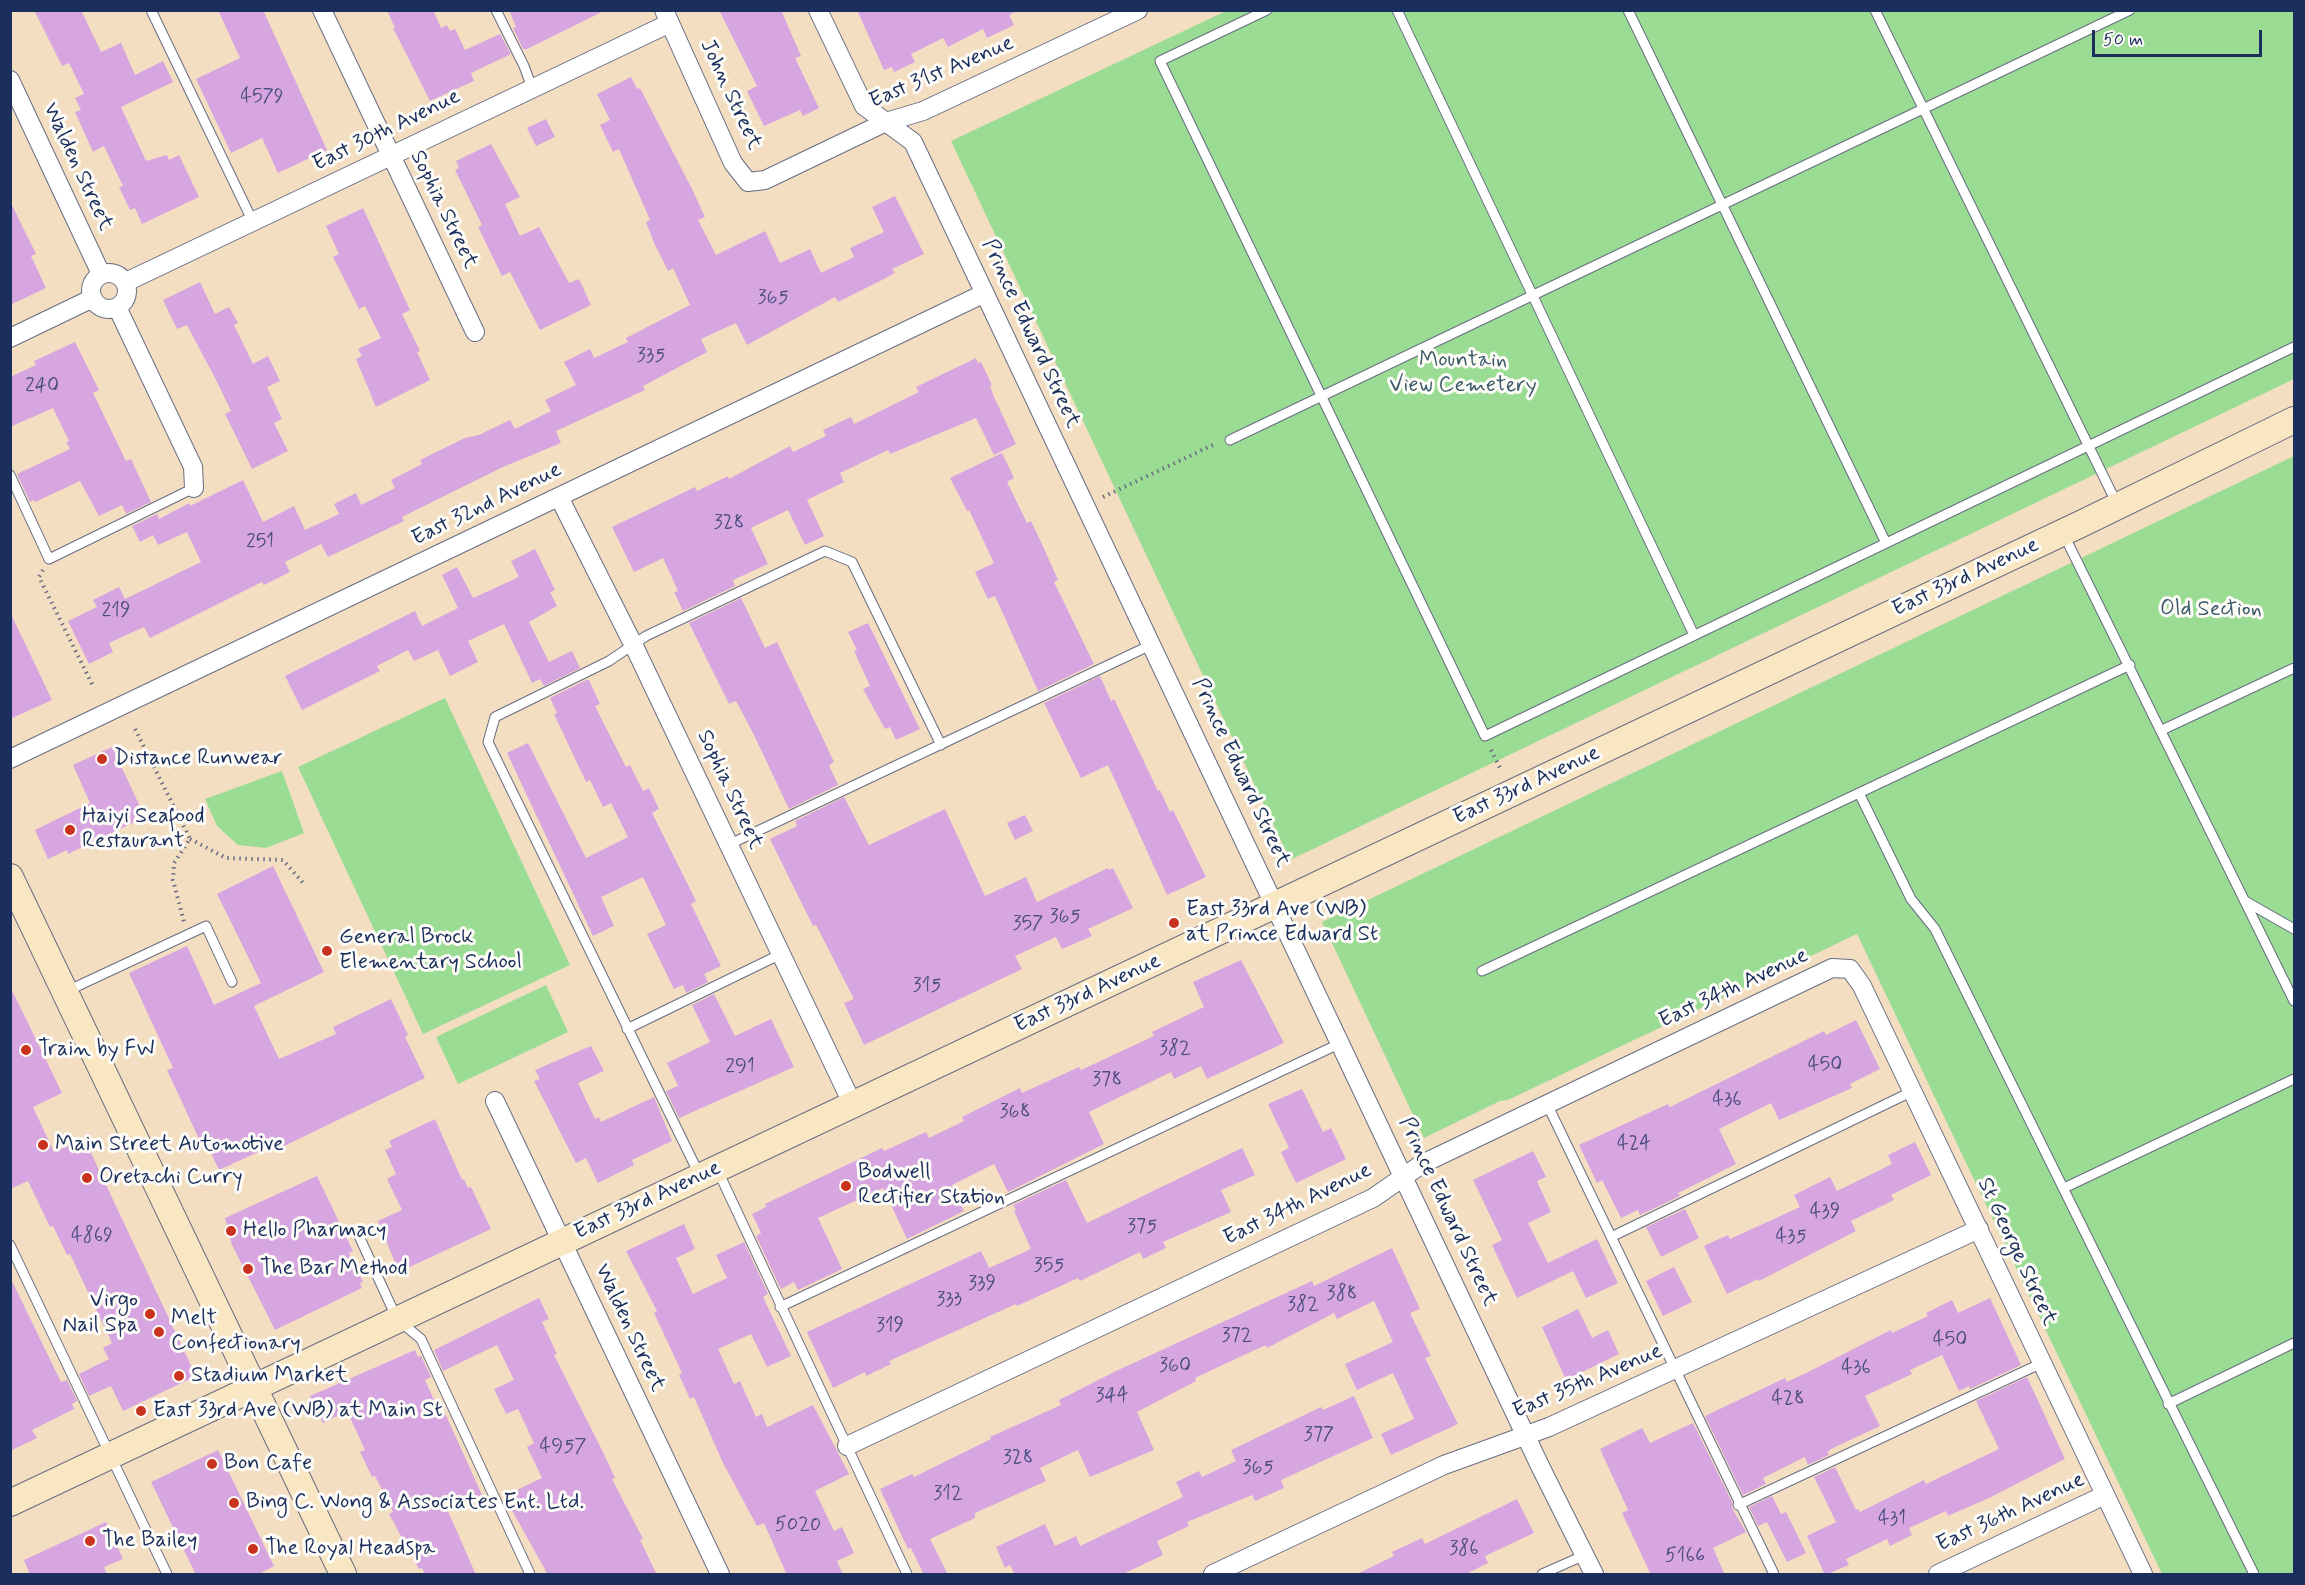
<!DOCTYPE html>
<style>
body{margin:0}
#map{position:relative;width:2305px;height:1585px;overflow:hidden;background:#f4dec2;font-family:Mynerve,sans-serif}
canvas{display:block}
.frame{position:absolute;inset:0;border:12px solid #1b2f5e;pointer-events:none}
.scale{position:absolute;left:2092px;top:30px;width:170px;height:27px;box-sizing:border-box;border:3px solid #1b2f5e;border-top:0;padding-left:8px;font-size:18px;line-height:21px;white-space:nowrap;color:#1b2f5e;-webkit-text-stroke:4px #fdfcf7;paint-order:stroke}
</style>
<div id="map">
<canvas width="2305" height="1585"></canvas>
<div class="frame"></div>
<div class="scale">50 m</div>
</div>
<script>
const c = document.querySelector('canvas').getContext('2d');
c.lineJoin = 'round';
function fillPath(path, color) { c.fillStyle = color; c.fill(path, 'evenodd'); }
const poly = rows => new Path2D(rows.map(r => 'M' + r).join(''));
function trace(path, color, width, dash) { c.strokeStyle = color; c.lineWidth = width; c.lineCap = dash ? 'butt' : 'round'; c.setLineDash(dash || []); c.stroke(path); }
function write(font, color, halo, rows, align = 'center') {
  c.font = font + ' Mynerve,sans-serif'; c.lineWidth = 6; c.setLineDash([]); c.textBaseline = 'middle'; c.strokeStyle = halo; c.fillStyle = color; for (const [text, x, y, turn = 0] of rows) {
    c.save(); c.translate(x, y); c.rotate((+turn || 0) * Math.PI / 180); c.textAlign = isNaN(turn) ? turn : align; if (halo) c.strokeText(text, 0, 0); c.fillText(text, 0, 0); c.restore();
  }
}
const green = poly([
 [1226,11,2294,11,2294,379,1290,860,951,141],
 [2294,456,2294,1574,2162,1574,1857,934,1508,1100,1500,1101,1424,1138,1322,922],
 [445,698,570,965,423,1034,298,767],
 [282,771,304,833,266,848,238,845,217,826,205,799],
 [546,985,568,1032,458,1084,436,1037]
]);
const building = poly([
 [34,10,81,10,101,52,121,43,135,75,163,61,173,82,121,107,146,161,167,155,169,160,179,155,199,197,142,224,135,208,130,210,119,187,123,186,104,146,93,152,75,112,81,110,75,98,84,94,69,63,62,66],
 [218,10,263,10,327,150,278,173,262,138,231,153,196,79,240,58],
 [387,10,433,10,441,28,447,25,450,31,455,29,465,50,500,34,511,54,471,73,474,81,430,101,393,28,395,28],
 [509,10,606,10,527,49,523,49,513,28,516,27],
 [719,10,781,10,801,56,795,58,819,108,803,116,800,110,764,126,747,91,757,86],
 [857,10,1019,10,1009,15,1014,25,987,38,983,29,948,47,943,38,911,54,915,62,894,72,892,67,884,70],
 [631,77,637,89,640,88,693,191,705,217,698,220,716,255,765,231,780,263,810,249,821,273,854,257,850,248,884,232,872,207,895,196,924,254,892,269,895,273,884,279,838,302,835,297,747,345,736,323,701,339,707,352,643,386,645,390,556,431,561,443,503,467,402,517,404,521,328,557,321,544,285,562,290,572,264,585,262,582,150,638,144,627,109,643,113,652,89,664,68,621,97,607,93,600,119,587,125,599,201,562,187,532,158,545,153,535,140,542,132,526,157,514,159,519,189,503,190,506,243,480,263,522,294,506,305,530,339,514,334,504,356,493,361,505,395,488,391,480,422,464,420,460,465,438,479,435,510,420,515,429,551,411,545,400,576,385,564,362,590,349,594,358,628,342,626,338,690,305,673,268,668,271,655,245,646,222,650,220,619,149,613,152,600,125,610,120,597,94],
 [546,119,555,137,536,146,527,128],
 [491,144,520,197,505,204,520,236,539,227,569,283,579,279,591,305,540,330,510,272,502,276,478,227,482,225,455,170,459,168,456,161],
 [10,201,36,254,31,256,46,288,10,305],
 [363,208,410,310,402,314,420,351,417,352,430,380,376,407,356,359,362,356,358,349,381,338,365,306,359,309,333,257,339,254,326,226],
 [200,282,215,314,229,307,238,323,234,325,253,364,268,356,280,381,267,387,282,419,274,423,288,451,252,469,225,414,231,411,215,378,187,325,177,329,163,300],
 [75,342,99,390,93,393,126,461,131,459,151,502,126,514,122,505,99,516,80,481,35,502,34,500,30,502,17,474,70,449,66,442,69,441,53,408,10,427,10,377,36,365,34,361],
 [976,358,978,363,981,362,992,385,990,386,994,397,1016,444,994,455,976,418,890,454,888,450,840,473,844,482,807,500,824,536,805,545,788,510,751,528,768,564,733,580,735,586,683,611,674,592,678,591,663,558,634,572,612,527,695,487,697,491,728,476,729,479,790,446,793,452,826,436,823,430,851,417,854,424,919,392,916,387],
 [1002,453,1014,478,1007,482,1027,523,1031,521,1041,542,1058,580,1054,582,1094,664,1038,691,995,596,988,599,975,572,994,563,969,510,967,511,950,478],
 [535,549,555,590,550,592,557,606,529,622,549,662,572,651,580,668,544,686,540,679,532,683,504,624,468,641,478,662,450,676,438,650,414,661,408,650,377,666,380,671,302,710,285,676,415,611,422,626,458,608,442,575,457,567,473,598,519,577,511,561],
 [741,598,765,648,777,642,834,762,829,765,838,785,789,809,753,733,736,701,729,704,689,623],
 [10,612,52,700,10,719],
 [868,623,920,729,896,740,890,727,885,729,863,689,870,686,854,651,857,650,848,632],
 [1100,676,1111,701,1114,699,1158,791,1160,790,1170,812,1173,810,1206,877,1167,895,1108,765,1081,778,1044,703],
 [586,680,589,680,600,704,595,706,626,767,630,765,643,791,649,788,659,809,652,813,696,901,691,904,721,966,704,974,708,982,686,993,683,985,674,989,647,934,666,925,643,877,601,897,614,926,593,936,507,753,528,743,586,858,628,837,611,803,603,807,590,780,586,782,554,714,557,713,550,698],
 [112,747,145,817,68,854,67,850,48,859,35,830,90,803,73,765],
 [844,797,869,845,945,809,985,896,1026,877,1037,902,1108,868,1109,870,1113,868,1133,908,1088,929,1092,936,1062,949,1056,937,1015,956,1022,969,864,1045,844,1003,854,999,816,925,813,926,770,839,797,826,795,821],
 [1025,815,1033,831,1015,840,1007,823],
 [273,866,324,972,254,1006,279,1059,336,1034,333,1027,391,999,408,1035,405,1037,425,1078,282,1147,280,1142,219,1170,203,1136,199,1139,167,1070,173,1068,129,973,187,946,214,1005,261,983,217,894],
 [1241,960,1284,1043,1207,1079,1201,1066,1174,1079,1171,1072,1089,1112,1104,1144,1008,1192,994,1164,952,1185,964,1211,907,1239,883,1188,818,1218,842,1269,798,1290,794,1282,781,1289,756,1236,761,1233,752,1214,766,1207,765,1204,882,1148,884,1151,926,1132,929,1138,964,1121,962,1117,1020,1088,1022,1093,1079,1067,1081,1070,1154,1036,1152,1032,1204,1007,1193,982],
 [10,986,62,1093,33,1107,54,1152,84,1138,196,1376,123,1411,111,1386,89,1396,79,1374,109,1359,103,1348,112,1343,70,1254,67,1255,53,1226,50,1227,28,1181,10,1189],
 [714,994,735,1036,771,1019,794,1067,679,1118,666,1091,678,1086,667,1063,710,1042,692,1005],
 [1856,1020,1880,1069,1850,1084,1852,1088,1779,1120,1771,1103,1719,1129,1736,1164,1678,1193,1680,1196,1640,1215,1638,1210,1621,1218,1602,1180,1597,1183,1579,1145,1668,1104,1670,1107,1824,1031,1826,1035],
 [591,1046,604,1071,578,1083,595,1119,599,1117,601,1122,654,1097,672,1141,632,1160,634,1165,598,1183,586,1158,576,1163,534,1081,540,1079,535,1070],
 [1302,1089,1323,1132,1331,1128,1346,1159,1296,1183,1281,1152,1289,1148,1268,1104],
 [435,1119,462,1180,464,1179,468,1188,471,1187,491,1229,399,1272,378,1221,402,1210,387,1179,396,1174,385,1150,392,1147,389,1141],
 [1915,1142,1931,1175,1891,1195,1894,1200,1851,1221,1856,1231,1759,1281,1758,1279,1727,1294,1704,1246,1728,1235,1730,1239,1800,1207,1794,1195,1830,1177,1837,1191,1892,1164,1888,1155],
 [1242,1148,1255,1175,1221,1190,1231,1212,1163,1242,1166,1248,1143,1259,1140,1252,1080,1281,1078,1278,1017,1306,1016,1304,889,1361,891,1364,866,1376,865,1372,833,1388,807,1332,981,1251,989,1268,1031,1249,1014,1211,1016,1210,1013,1205,1066,1180,1087,1223],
 [1533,1151,1546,1177,1537,1181,1551,1212,1528,1223,1548,1263,1597,1239,1618,1283,1586,1298,1573,1271,1517,1298,1492,1245,1502,1240,1473,1180],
 [317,1176,353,1251,349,1253,363,1282,360,1283,362,1288,275,1330,232,1245,225,1218],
 [1685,1209,1699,1238,1661,1257,1646,1227],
 [684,1224,695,1249,676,1258,693,1294,727,1278,716,1255,744,1242,768,1294,763,1297,791,1356,767,1367,751,1334,718,1349,734,1384,740,1381,756,1417,762,1414,767,1427,813,1405,849,1474,815,1491,834,1531,842,1527,854,1553,837,1561,843,1575,787,1575,764,1523,757,1526,723,1463,694,1397,690,1399,679,1375,682,1373,654,1313,657,1311,626,1251],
 [1392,1248,1420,1309,1410,1313,1431,1356,1425,1358,1458,1424,1391,1455,1381,1434,1414,1419,1393,1373,1357,1390,1345,1364,1393,1342,1374,1301,1337,1319,1334,1313,1267,1348,1266,1345,1233,1360,1195,1378,1196,1381,1137,1412,1154,1450,1090,1477,1078,1450,1040,1468,1046,1481,975,1513,975,1518,930,1539,948,1575,924,1575,911,1548,908,1549,880,1489,912,1474,914,1477,991,1439,990,1437,1061,1405,1059,1400,1116,1371,1312,1281,1314,1286],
 [1674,1267,1692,1302,1663,1316,1646,1281],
 [10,1277,61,1382,67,1380,77,1401,72,1404,74,1409,32,1430,37,1438,10,1451],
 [539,1298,549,1319,542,1322,557,1354,554,1355,603,1452,615,1478,612,1479,643,1539,640,1540,657,1575,548,1575,504,1496,542,1478,527,1447,534,1443,518,1409,506,1414,494,1389,514,1380,497,1345,443,1371,434,1350],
 [1990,1298,2021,1365,1970,1389,1969,1386,1959,1391,1942,1355,1910,1370,1912,1374,1865,1396,1880,1426,1833,1448,1827,1452,1829,1455,1808,1465,1805,1457,1763,1478,1766,1484,1743,1495,1705,1416,1785,1378,1787,1382,1810,1371,1891,1330,1892,1333,1928,1316,1926,1313,1952,1300,1958,1313],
 [1578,1309,1592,1338,1608,1330,1619,1354,1566,1380,1542,1327],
 [415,1350,418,1357,421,1356,431,1377,425,1380,440,1413,444,1411,482,1495,448,1511,476,1575,425,1575,422,1568,419,1569,389,1514,393,1512,375,1476,372,1477,360,1452,365,1450,347,1411,323,1423,310,1396],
 [2027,1377,2065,1459,1991,1497,1948,1516,1946,1511,1909,1528,1912,1535,1890,1546,1887,1539,1846,1559,1849,1565,1825,1575,1807,1536,1836,1522,1814,1477,1835,1467,1856,1510,1858,1509,1860,1512,1924,1480,1926,1484,1999,1449,1976,1401],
 [1354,1396,1373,1438,1281,1480,1284,1488,1255,1501,1252,1495,1187,1522,1189,1526,1157,1541,1163,1555,1121,1575,1015,1575,1010,1565,1005,1568,996,1547,1045,1524,1055,1546,1076,1536,1080,1546,1183,1497,1176,1482,1199,1471,1202,1477,1236,1461,1231,1450,1321,1407,1323,1410],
 [1693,1423,1732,1502,1732,1508,1746,1532,1713,1548,1725,1575,1651,1575,1622,1513,1628,1510,1600,1449,1642,1428,1650,1443],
 [218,1450,274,1566,257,1575,196,1575,151,1482],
 [1772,1496,1781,1514,1786,1512,1806,1553,1787,1562,1767,1522,1758,1526,1749,1507],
 [1517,1499,1534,1533,1485,1556,1488,1563,1464,1575,1355,1575,1394,1556,1392,1552,1422,1538,1425,1544],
 [106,1522,123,1559,104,1567,107,1575,30,1575,24,1560]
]);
const path = poly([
 [1103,497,1215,444],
 [43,570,39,577,93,686],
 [135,729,190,839,174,863,173,880,184,922],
 [1491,750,1500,768],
 [190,839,226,858,283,860,304,884]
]);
const lane = poly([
 [151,10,253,222],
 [496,10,524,66,532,88],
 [1267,10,1160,61,1485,736,2294,347],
 [1397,10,1694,635],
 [1628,10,1886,543],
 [1875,10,2117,504],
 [1230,440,2130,10],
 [10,475,49,559,194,488],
 [2063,533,2294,1001],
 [2162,730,2294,668],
 [1859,793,1911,899,1935,929,2254,1574],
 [728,845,1153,644],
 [2245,901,2294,929],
 [1482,971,2130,665],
 [67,991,206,926,232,982],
 [627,1029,781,954],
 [1547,1104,1774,1574],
 [717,1169,907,1574],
 [700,1176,488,742,495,717,609,661,646,636,825,551,852,562,941,745],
 [2064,1188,2294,1079],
 [359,1236,397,1319,421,1339,530,1574],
 [1611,1237,1913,1091],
 [10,1245,167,1574],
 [780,1307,1341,1043],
 [2168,1404,2294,1343],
 [1738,1505,2042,1363],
 [1542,1574,1585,1555]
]);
const street = poly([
 [322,10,475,332],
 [664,10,733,163,748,182,765,180,886,122,923,111,1138,10],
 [818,10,864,106,913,142,1540,1466,1594,1574],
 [10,80,101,274],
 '91 291a18 18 0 1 1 36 0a18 18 0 1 1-36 0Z',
 [126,282,670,23],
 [117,307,193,467,194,488],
 [10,338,93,298],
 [559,497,634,646,853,1105],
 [10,759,983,294],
 [495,1101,720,1574],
 [847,1446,1373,1198,1422,1164,1832,968,1850,969,1862,986,2143,1574],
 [1213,1574,1444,1465,1549,1427,1979,1229],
 [1938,1574,2105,1495]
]);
const secondary = poly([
 [10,877,343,1574],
 [10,1503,2085,522,2294,420]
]);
const markers = [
 [102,759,6,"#c8321e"],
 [70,830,6,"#c8321e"],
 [1174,923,6,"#c8321e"],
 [327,951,6,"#c8321e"],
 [26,1050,6,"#c8321e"],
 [43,1145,6,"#c8321e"],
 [87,1178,6,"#c8321e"],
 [846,1186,6,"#c8321e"],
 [231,1231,6,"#c8321e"],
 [248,1269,6,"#c8321e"],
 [150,1314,6,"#c8321e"],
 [159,1332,6,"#c8321e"],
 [179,1376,6,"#c8321e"],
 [141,1411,6,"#c8321e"],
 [212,1464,6,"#c8321e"],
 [234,1503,6,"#c8321e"],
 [90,1541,6,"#c8321e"],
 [253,1549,6,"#c8321e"]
];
const numberNames = [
 ["4579",262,98],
 ["365",773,299],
 ["335",651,357],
 ["240",42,387],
 ["328",729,524],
 ["251",260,543],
 ["219",116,612],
 ["365",1065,918],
 ["357",1028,925],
 ["315",927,987],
 ["382",1175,1050],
 ["450",1825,1066],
 ["291",740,1068],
 ["378",1107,1081],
 ["436",1727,1101],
 ["368",1015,1113],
 ["424",1634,1145],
 ["439",1825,1213],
 ["375",1142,1228],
 ["4869",92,1237],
 ["435",1791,1238],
 ["355",1049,1267],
 ["339",982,1285],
 ["388",1342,1295],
 ["333",949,1301],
 ["382",1303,1306],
 ["319",890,1327],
 ["372",1237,1337],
 ["450",1950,1341],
 ["360",1175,1367],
 ["436",1856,1369],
 ["344",1112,1397],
 ["428",1788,1400],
 ["377",1319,1436],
 ["4957",563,1448],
 ["328",1018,1459],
 ["365",1258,1469],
 ["312",948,1495],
 ["431",1892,1520],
 ["5020",798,1526],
 ["386",1464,1550],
 ["5166",1685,1557]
];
const streetNames = [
 ["East 31st Avenue",942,73,-23],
 ["John Street",730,95,65],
 ["East 30th Avenue",387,131,-26],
 ["Walden Street",77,167,65],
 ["Sophia Street",443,210,64],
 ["Prince Edward Street",1030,334,65],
 ["East 32nd Avenue",487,505,-26],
 ["East 33rd Avenue",1966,578,-25],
 ["Prince Edward Street",1240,773,65],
 ["East 33rd Avenue",1527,786,-25],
 ["Sophia Street",729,790,65],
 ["East 34th Avenue",1734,989,-25],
 ["East 33rd Avenue",1088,994,-25],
 ["East 33rd Avenue",648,1201,-25],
 ["East 34th Avenue",1298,1205,-26],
 ["Prince Edward Street",1447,1212,65],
 ["St George Street",2016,1252,65],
 ["Walden Street",629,1328,65],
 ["East 35th Avenue",1588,1382,-23],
 ["East 36th Avenue",2011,1513,-25]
];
const parkNames = [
 ["Mountain",1463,361],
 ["View Cemetery",1463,386],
 ["Old Section",2211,610]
];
const poiNames = [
 ["Distance Runwear",114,759],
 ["Haiyi Seafood",82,817],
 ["Restaurant",82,842],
 ["East 33rd Ave (WB)",1186,910],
 ["at Prince Edward St",1186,935],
 ["General Brock",339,938],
 ["Elementary School",339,963],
 ["Train by FW",38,1050],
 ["Main Street Automotive",55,1145],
 ["Bodwell",858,1173],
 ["Rectifier Station",858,1198],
 ["Oretachi Curry",99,1178],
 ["Hello Pharmacy",243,1231],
 ["The Bar Method",260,1269],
 ["Virgo",138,1301,"right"],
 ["Nail Spa",138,1326,"right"],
 ["Melt",171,1319],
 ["Confectionary",171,1344],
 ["Stadium Market",191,1376],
 ["East 33rd Ave (WB) at Main St",153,1411],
 ["Bon Cafe",224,1464],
 ["Bing C. Wong & Associates Ent. Ltd.",246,1503],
 ["The Bailey",102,1541],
 ["The Royal Headspa",265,1549]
];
fillPath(green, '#9adc93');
fillPath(building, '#d7a6e0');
trace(lane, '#676c81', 11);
trace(street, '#676c81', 20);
trace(secondary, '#676c81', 28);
trace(path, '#676c81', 4, [1.5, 4.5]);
trace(lane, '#fff', 9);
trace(street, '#fff', 18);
trace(secondary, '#f9e7c3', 26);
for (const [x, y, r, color] of markers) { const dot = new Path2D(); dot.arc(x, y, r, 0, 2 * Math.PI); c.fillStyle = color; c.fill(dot); trace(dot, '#fdfcf7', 2); }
write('20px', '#4a4d7e', null, numberNames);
write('22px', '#1b2f5e', '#fdfcf7', streetNames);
write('22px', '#3b5a6b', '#fdfcf7', parkNames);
write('22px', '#1b2f5e', '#fdfcf7', poiNames, 'left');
</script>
